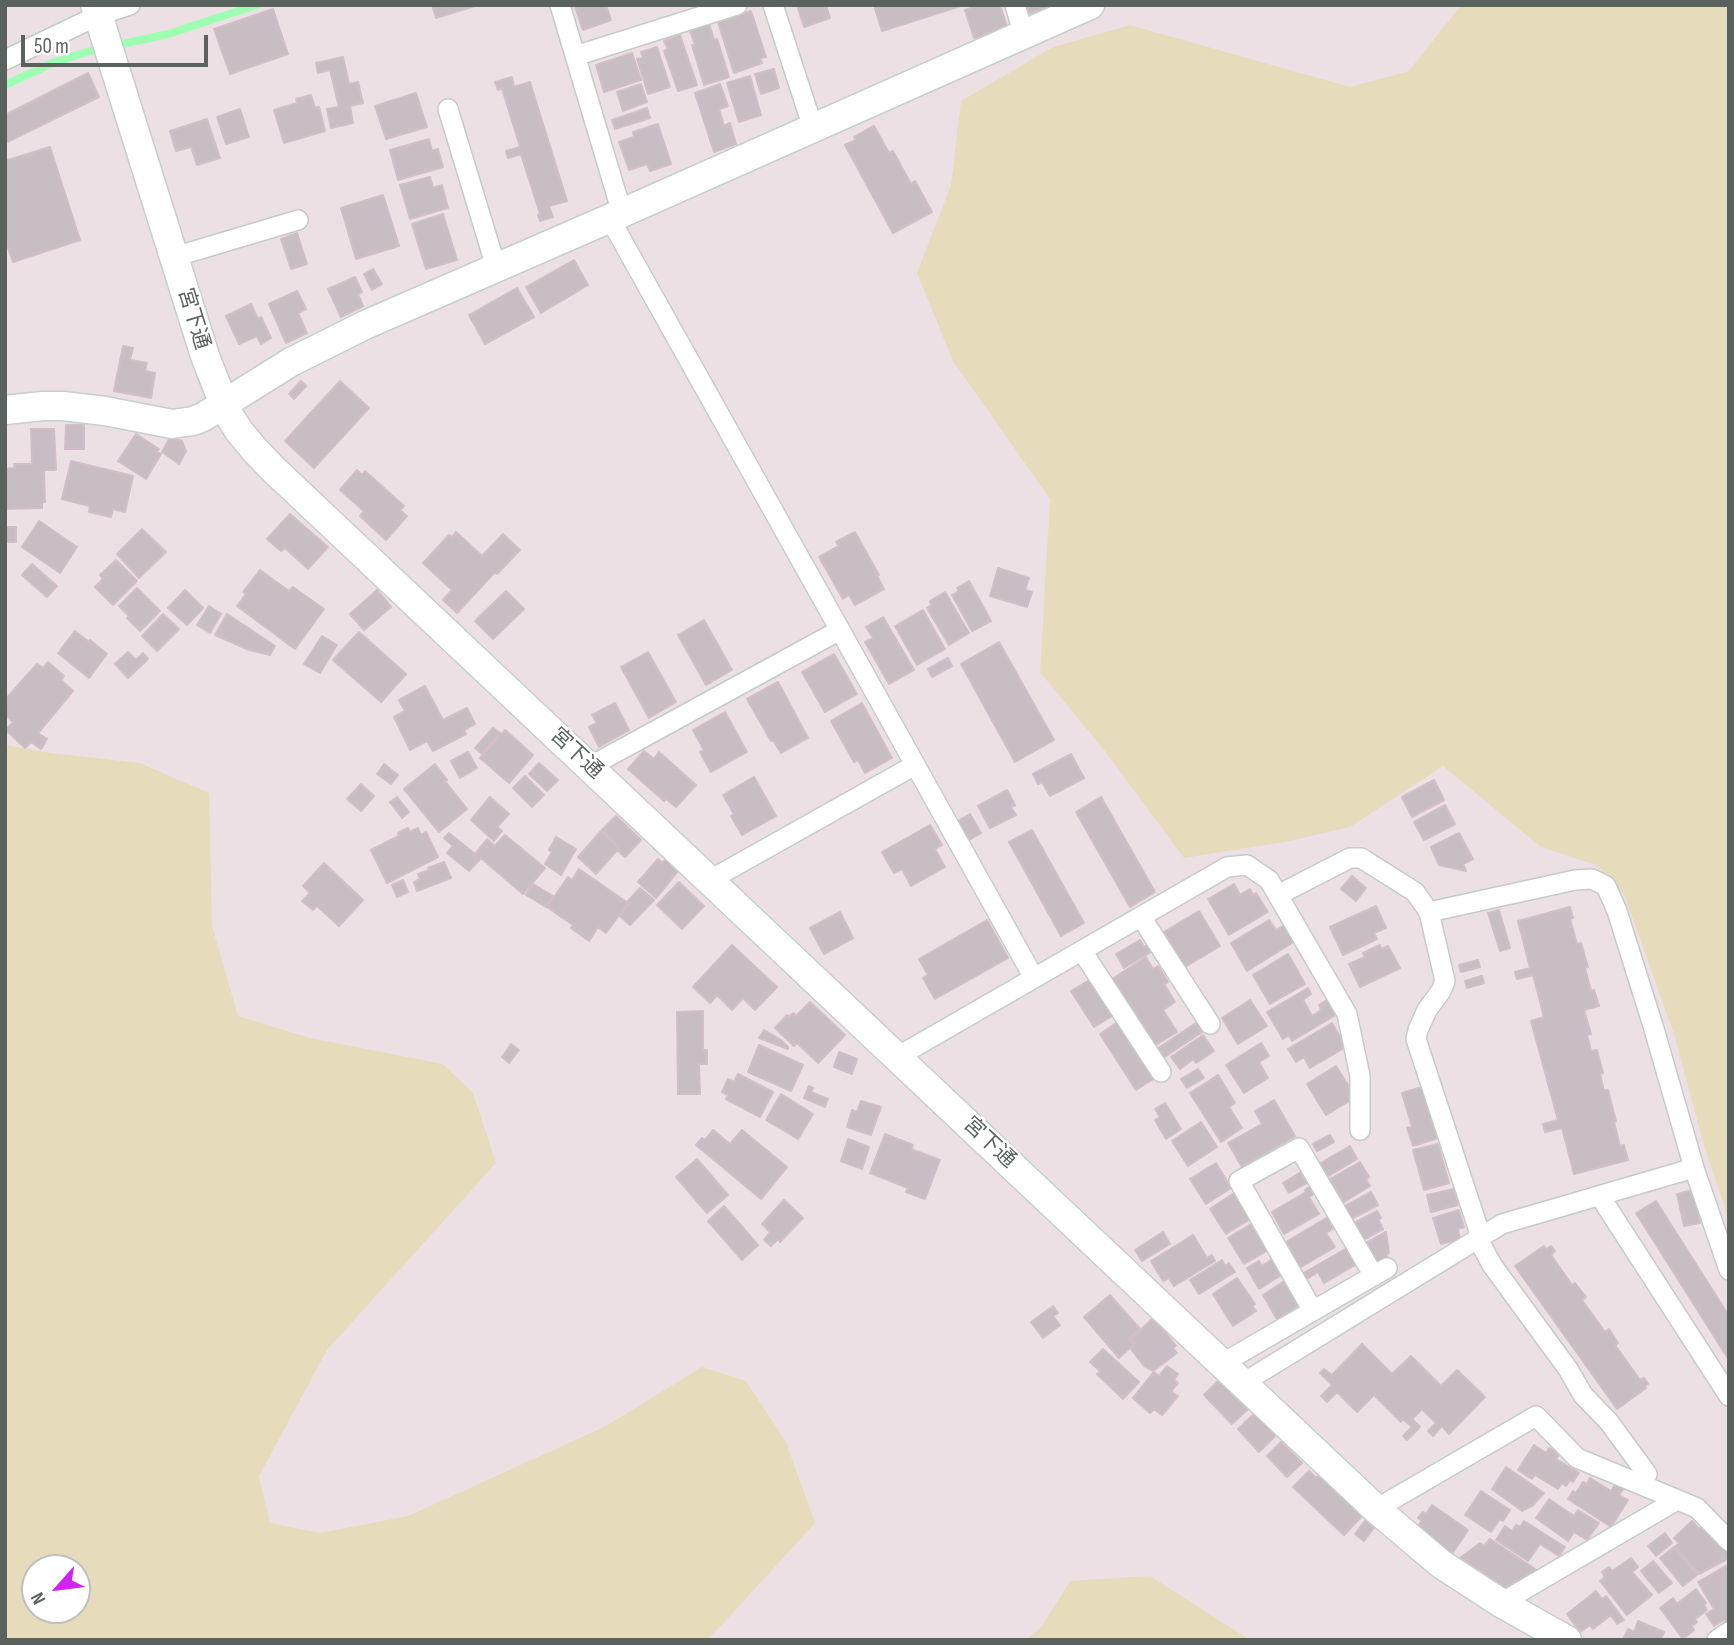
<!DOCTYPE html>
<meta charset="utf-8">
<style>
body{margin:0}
#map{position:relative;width:1734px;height:1645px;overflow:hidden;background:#ece0e5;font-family:"Sofia Sans Condensed",sans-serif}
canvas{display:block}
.frame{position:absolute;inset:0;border:7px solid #59625c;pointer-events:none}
.north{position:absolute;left:21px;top:1554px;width:70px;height:70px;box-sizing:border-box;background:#fff;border:2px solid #bdc0be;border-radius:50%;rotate:242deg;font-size:19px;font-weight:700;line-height:28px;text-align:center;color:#59625c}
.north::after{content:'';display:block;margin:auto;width:24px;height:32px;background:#d023ef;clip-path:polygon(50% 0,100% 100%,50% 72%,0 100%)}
.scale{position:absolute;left:21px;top:35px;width:187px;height:32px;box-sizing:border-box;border:4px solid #59625c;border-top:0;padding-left:9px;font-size:21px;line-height:24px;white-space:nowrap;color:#59625c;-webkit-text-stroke:5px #fff;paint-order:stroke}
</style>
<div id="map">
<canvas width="1734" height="1645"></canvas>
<div class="frame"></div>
<div class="north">N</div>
<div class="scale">50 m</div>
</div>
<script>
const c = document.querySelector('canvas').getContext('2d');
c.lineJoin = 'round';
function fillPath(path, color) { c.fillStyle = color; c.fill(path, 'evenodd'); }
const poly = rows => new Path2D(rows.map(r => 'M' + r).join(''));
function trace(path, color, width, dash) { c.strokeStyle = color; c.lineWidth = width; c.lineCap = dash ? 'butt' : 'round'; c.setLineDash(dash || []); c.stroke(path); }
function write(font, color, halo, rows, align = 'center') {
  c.font = font + ' "Sofia Sans Condensed","Noto Sans JP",sans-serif'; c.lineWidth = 5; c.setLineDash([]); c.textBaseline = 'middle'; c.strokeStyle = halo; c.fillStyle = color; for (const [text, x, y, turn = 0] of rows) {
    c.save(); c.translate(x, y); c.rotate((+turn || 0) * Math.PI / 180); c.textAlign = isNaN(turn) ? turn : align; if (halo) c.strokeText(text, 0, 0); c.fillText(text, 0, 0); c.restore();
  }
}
const green = poly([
 [1461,5,1729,5,1729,1220,1703,1142,1674,1034,1624,894,1596,865,1541,847,1443,766,1350,827,1285,842,1184,858,1104,750,1040,672,1050,499,953,361,917,273,951,185,961,101,1053,47,1130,25,1350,87,1409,71],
 [5,745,51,753,140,763,209,793,212,926,238,1016,310,1038,443,1064,473,1093,496,1163,327,1350,259,1476,270,1523,320,1533,408,1516,606,1426,702,1367,746,1381,786,1442,815,1523,708,1640,5,1640],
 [35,1568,77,1568,77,1610,35,1610],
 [1150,1576,1250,1640,1027,1640,1042,1626,1070,1581]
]);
const stream = poly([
 [5,85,55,62,90,51,168,34,257,5]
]);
const building = poly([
 [432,5,478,5,436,18,432,5],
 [579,5,606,5,611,20,583,30,575,7,579,5],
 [797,5,826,5,830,18,804,27,797,5],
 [874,5,964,5,882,31,874,5],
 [979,5,1000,5,1007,27,974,38,965,10,979,5],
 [1025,5,1054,5,1054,6,1027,14,1025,5],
 [273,9,288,54,230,74,214,29,273,9],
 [751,11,766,57,760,58,762,63,734,73,718,22,751,11],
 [709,24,714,40,717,39,729,77,704,85,692,45,695,45,690,31,709,24],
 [680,35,697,85,678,91,664,51,668,49,664,41,680,35],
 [657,47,670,87,648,94,637,59,643,58,641,52,657,47],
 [632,53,641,80,604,92,596,65,632,53],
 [343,57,349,84,358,82,363,103,350,106,353,123,331,128,327,109,339,107,330,70,318,73,316,63,343,57],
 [774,69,779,88,761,94,755,74,774,69],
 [88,73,99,97,5,143,5,115,88,73],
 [750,76,761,115,739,122,727,83,750,76],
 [512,77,514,87,530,82,567,201,549,206,553,217,540,221,538,215,540,214,521,154,508,158,506,151,520,147,502,88,498,90,495,82,512,77],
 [641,84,647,102,623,111,617,92,641,84],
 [720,84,728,106,719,109,724,126,730,123,736,144,714,152,695,93,720,84],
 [416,93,427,127,386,139,375,106,416,93],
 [311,95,315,108,319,107,325,131,284,143,274,110,297,103,296,99,311,95],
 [647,108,650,118,615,129,612,120,647,108],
 [240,109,249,137,226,144,217,117,240,109],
 [207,119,220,158,197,165,191,147,176,151,170,131,207,119],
 [658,124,671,164,650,171,647,164,629,170,619,142,634,137,633,132,658,124],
 [874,126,889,153,893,151,911,184,915,181,932,212,893,233,845,145,856,140,854,137,874,126],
 [429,139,432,151,438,149,443,167,398,180,390,150,429,139],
 [50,147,80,240,13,262,5,239,5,161,50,147],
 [430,177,433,188,442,185,448,208,410,219,400,185,430,177],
 [383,195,399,246,356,259,341,208,383,195],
 [443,214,457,260,426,269,412,224,443,214],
 [297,233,307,264,291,269,281,239,297,233],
 [574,260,588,285,541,313,526,287,574,260],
 [373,269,382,284,372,290,364,274,373,269],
 [355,277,362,292,358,294,363,306,341,317,328,289,355,277],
 [517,288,534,317,485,344,469,315,517,288],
 [297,291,306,309,298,313,307,333,286,343,269,304,297,291],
 [251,304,258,319,261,317,271,338,261,344,257,336,239,344,226,316,251,304],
 [123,346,133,348,130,360,147,363,145,371,155,373,151,398,114,391,123,346],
 [301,381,306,386,294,399,289,394,301,381],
 [340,381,369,408,314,468,285,441,340,381],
 [66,425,84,425,84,449,65,449,66,425],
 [31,429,54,429,56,470,44,470,45,502,42,501,42,508,5,509,5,469,15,468,14,464,32,464,31,429],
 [136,434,159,449,157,452,161,454,146,479,118,461,136,434],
 [170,438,182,441,186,451,179,464,162,452,170,438],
 [71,461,133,476,125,512,113,509,111,517,89,512,90,506,62,499,71,461],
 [357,470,362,475,365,471,404,506,400,510,407,516,386,540,360,516,364,511,340,490,357,470],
 [290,514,328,547,308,569,285,548,281,551,267,539,290,514],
 [39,521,77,547,60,573,22,547,39,521],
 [5,527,16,527,16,542,5,542,5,527],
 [142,529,166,552,139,578,117,554,142,529],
 [456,532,482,556,503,534,520,550,497,574,495,572,457,613,443,600,452,590,423,563,449,535,452,537,456,532],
 [855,532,879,575,877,576,884,589,855,605,849,595,843,599,819,557,839,546,836,542,855,532],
 [116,560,137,581,113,605,95,587,103,579,100,575,116,560],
 [32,564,57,586,47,597,22,575,32,564],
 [998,568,1029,578,1025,590,1032,592,1027,607,990,596,998,568],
 [260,570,289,591,293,587,324,609,295,649,237,606,246,594,243,592,260,570],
 [969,581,991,621,972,631,952,595,959,591,957,588,969,581],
 [137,588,160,611,140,631,127,618,129,616,119,606,137,588],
 [185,590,203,608,187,625,168,608,185,590],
 [377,590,391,607,364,630,350,614,377,590],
 [506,591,524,609,493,639,475,621,506,591],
 [945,592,969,633,949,645,927,608,931,605,930,601,945,592],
 [209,606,221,614,210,633,197,625,209,606],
 [923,610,945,649,917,665,895,626,923,610],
 [163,614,179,629,157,651,142,636,163,614],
 [227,614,275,646,270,655,249,650,215,635,227,614],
 [883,617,914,670,889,684,865,642,873,638,866,627,883,617],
 [704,620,732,670,706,685,678,635,704,620],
 [75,631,89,642,90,640,107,654,89,678,58,653,75,631],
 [359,632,406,674,381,702,333,660,359,632],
 [322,636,337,645,320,673,304,664,322,636],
 [999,642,1054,740,1015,762,961,664,999,642],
 [128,652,136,660,143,653,148,659,128,678,115,664,128,652],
 [648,652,676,702,649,718,621,667,648,652],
 [834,654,857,694,825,712,802,672,834,654],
 [948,658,952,666,932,677,928,669,948,658],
 [48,662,64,676,61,680,73,691,38,733,47,739,41,749,31,742,25,748,6,730,13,722,5,714,5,700,37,664,43,668,48,662],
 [778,682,808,738,781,753,773,740,771,741,747,699,778,682],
 [425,686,443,720,467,708,475,724,464,730,466,734,433,751,427,741,410,750,394,717,405,711,399,700,425,686],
 [615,703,629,730,599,747,589,727,597,723,592,715,615,703],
 [862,703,892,758,865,773,858,760,854,762,831,721,862,703],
 [725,712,747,752,711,772,700,752,704,750,693,730,725,712],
 [493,728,500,733,482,754,475,748,493,728],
 [505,730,533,755,509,783,480,758,505,730],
 [644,751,654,759,659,752,696,785,676,807,666,799,664,801,628,769,644,751],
 [468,752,477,768,460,778,451,761,468,752],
 [1071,754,1084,778,1050,796,1042,782,1038,784,1033,774,1071,754],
 [539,763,558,780,547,791,529,774,539,763],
 [384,764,398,775,391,784,377,774,384,764],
 [435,764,447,780,445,781,467,809,439,832,404,789,435,764],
 [525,776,544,795,532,807,513,788,525,776],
 [754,777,776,816,742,835,731,816,734,814,723,795,754,777],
 [1434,780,1444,800,1412,817,1402,797,1434,780],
 [361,784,374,796,361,811,347,799,361,784],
 [1007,790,1015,805,1011,807,1016,815,990,828,978,806,1007,790],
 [397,797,409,812,402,818,390,802,397,797],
 [490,797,509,814,497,827,502,831,494,841,471,820,490,797],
 [1101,797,1155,892,1130,907,1076,812,1101,797],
 [1445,805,1455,824,1424,840,1414,822,1445,805],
 [970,814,981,833,969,840,958,821,970,814],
 [616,816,641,840,625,857,618,851,620,849,602,830,616,816],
 [930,825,942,845,935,849,945,867,911,886,902,869,894,873,882,852,930,825],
 [408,828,410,832,418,828,421,835,426,832,438,857,387,883,371,850,399,836,398,833,408,828],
 [1032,830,1084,923,1061,936,1009,842,1032,830],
 [601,831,619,848,596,874,578,857,601,831],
 [449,833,475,854,487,839,495,846,505,835,545,868,523,894,481,858,469,871,447,853,453,846,444,838,449,833],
 [1459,833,1473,859,1463,864,1466,871,1439,865,1431,847,1459,833],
 [556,837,576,849,561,875,545,864,552,852,549,850,556,837],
 [658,859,662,863,666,859,679,870,656,898,638,882,658,859],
 [444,862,451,878,417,891,414,882,420,879,418,874,429,870,428,868,444,862],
 [324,863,363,900,339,926,317,906,313,910,302,901,310,893,303,886,324,863],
 [579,869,628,903,606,933,598,927,589,941,571,928,573,925,547,907,568,877,572,880,579,869],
 [1352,876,1366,888,1356,901,1341,889,1352,876],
 [403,880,408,892,397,897,392,885,403,880],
 [679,882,704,906,682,929,657,905,679,882],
 [533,884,553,896,546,907,526,895,533,884],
 [1234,884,1240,895,1250,889,1253,895,1256,893,1268,912,1229,935,1208,899,1234,884],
 [640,888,654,900,630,925,620,916,630,902,628,901,640,888],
 [1376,906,1386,928,1374,933,1377,939,1343,955,1330,927,1376,906],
 [1570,907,1573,918,1570,919,1577,944,1581,943,1588,967,1585,968,1591,991,1594,990,1599,1006,1584,1010,1591,1034,1587,1035,1591,1051,1597,1050,1603,1073,1600,1074,1604,1091,1608,1090,1616,1121,1614,1122,1620,1146,1624,1145,1628,1160,1574,1174,1562,1128,1545,1132,1543,1124,1558,1120,1531,1021,1544,1017,1533,975,1517,979,1515,972,1530,968,1518,921,1570,907],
 [1499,910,1510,948,1500,951,1488,913,1499,910],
 [1199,911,1220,946,1185,967,1164,932,1199,911],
 [840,912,853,938,824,954,810,928,840,912],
 [987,920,1008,958,935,999,923,978,928,975,919,959,987,920],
 [1269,920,1276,930,1285,925,1295,941,1247,971,1231,943,1269,920],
 [1140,940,1144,947,1150,944,1154,950,1124,968,1116,954,1140,940],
 [732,945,777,987,755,1010,743,998,732,1010,717,995,710,1003,693,987,732,945],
 [1380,945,1381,949,1388,946,1400,968,1360,987,1349,964,1365,957,1363,953,1380,945],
 [1288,954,1305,984,1270,1004,1253,975,1288,954],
 [1146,957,1153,969,1158,966,1168,982,1164,984,1175,1002,1163,1010,1177,1032,1154,1046,1112,979,1146,957],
 [1478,960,1480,967,1461,972,1459,965,1478,960],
 [1482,976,1484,983,1467,988,1465,981,1482,976],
 [1091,979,1114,1015,1094,1027,1071,991,1091,979],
 [1308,988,1311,994,1303,1000,1312,1016,1321,1010,1319,1005,1330,998,1339,1013,1292,1041,1289,1035,1283,1039,1267,1012,1308,988],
 [1250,1000,1267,1026,1238,1044,1222,1018,1250,1000],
 [810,1002,845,1035,818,1063,797,1043,794,1046,775,1028,787,1015,789,1017,793,1013,796,1016,810,1002],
 [703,1011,703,1050,707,1050,707,1064,699,1064,700,1094,678,1094,677,1012,703,1011],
 [1118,1022,1155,1078,1136,1090,1100,1034,1118,1022],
 [1196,1023,1202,1032,1163,1058,1157,1049,1196,1023],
 [1332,1023,1346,1047,1310,1068,1304,1057,1296,1062,1288,1049,1332,1023],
 [764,1030,781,1040,788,1047,788,1049,759,1038,764,1030],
 [1203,1035,1214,1051,1196,1063,1193,1059,1180,1069,1171,1057,1203,1035],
 [1261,1043,1269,1056,1259,1062,1268,1078,1244,1093,1226,1065,1261,1043],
 [511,1044,519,1050,509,1063,502,1057,511,1044],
 [759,1045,803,1065,791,1091,748,1072,759,1045],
 [839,1052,857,1059,852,1074,834,1067,839,1052],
 [1336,1066,1353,1093,1348,1096,1351,1100,1326,1115,1307,1084,1336,1066],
 [1198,1069,1204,1078,1187,1088,1181,1079,1198,1069],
 [738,1074,773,1092,760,1117,726,1099,728,1095,722,1092,728,1079,734,1082,738,1074],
 [1218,1075,1235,1103,1229,1107,1242,1128,1221,1142,1190,1093,1218,1075],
 [809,1086,813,1088,811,1092,828,1099,825,1107,804,1098,809,1086],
 [1422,1087,1438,1138,1413,1146,1407,1128,1412,1127,1402,1093,1422,1087],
 [781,1094,813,1114,798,1139,766,1120,781,1094],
 [1274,1100,1295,1136,1242,1167,1228,1143,1262,1124,1255,1111,1274,1100],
 [861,1101,881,1107,871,1135,847,1127,852,1110,857,1112,861,1101],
 [1165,1103,1181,1129,1166,1139,1155,1120,1160,1117,1155,1109,1165,1103],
 [1201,1122,1217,1147,1188,1166,1172,1141,1201,1122],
 [713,1130,730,1144,742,1130,787,1167,761,1199,696,1145,702,1138,705,1140,713,1130],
 [885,1134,913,1145,911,1149,940,1160,925,1199,906,1192,908,1188,870,1173,885,1134],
 [1330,1135,1334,1142,1317,1151,1313,1144,1330,1135],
 [848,1139,869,1147,862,1169,841,1161,848,1139],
 [1438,1144,1449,1183,1424,1190,1413,1150,1438,1144],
 [1350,1146,1357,1159,1327,1177,1319,1164,1350,1146],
 [697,1159,728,1195,707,1213,676,1177,697,1159],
 [1360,1162,1369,1177,1366,1179,1370,1186,1344,1202,1330,1179,1360,1162],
 [1216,1163,1231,1188,1206,1204,1190,1179,1216,1163],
 [1301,1172,1307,1183,1289,1193,1283,1183,1301,1172],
 [1311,1186,1315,1193,1309,1197,1319,1214,1284,1234,1272,1212,1306,1192,1305,1190,1311,1186],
 [1454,1189,1458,1205,1431,1212,1427,1195,1454,1189],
 [1692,1190,1700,1223,1684,1226,1677,1194,1692,1190],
 [1371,1192,1378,1205,1351,1219,1345,1206,1371,1192],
 [1234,1193,1250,1219,1226,1234,1210,1209,1234,1193],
 [784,1200,803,1218,780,1242,778,1239,771,1246,764,1240,770,1232,762,1224,784,1200],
 [1656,1201,1729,1316,1729,1360,1636,1213,1656,1201],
 [724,1206,758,1245,742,1260,708,1221,724,1206],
 [1459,1210,1464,1227,1458,1229,1460,1239,1441,1244,1433,1218,1459,1210],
 [1377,1211,1381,1218,1378,1219,1383,1229,1363,1240,1354,1223,1377,1211],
 [1328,1217,1334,1228,1326,1233,1335,1247,1301,1267,1286,1242,1328,1217],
 [1251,1224,1268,1250,1244,1264,1228,1238,1251,1224],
 [1163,1232,1170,1244,1142,1261,1135,1250,1163,1232],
 [1386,1232,1389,1253,1386,1255,1388,1258,1377,1264,1366,1243,1386,1232],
 [1193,1235,1207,1258,1212,1255,1215,1261,1174,1286,1169,1278,1163,1281,1151,1261,1193,1235],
 [1544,1246,1546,1249,1551,1246,1555,1251,1551,1255,1572,1285,1575,1283,1586,1297,1582,1300,1605,1332,1609,1329,1618,1343,1615,1345,1640,1380,1644,1378,1648,1384,1645,1386,1646,1388,1617,1409,1515,1266,1544,1246],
 [1347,1248,1357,1264,1324,1283,1318,1272,1305,1280,1302,1274,1347,1248],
 [1274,1258,1283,1274,1259,1289,1247,1268,1259,1261,1262,1266,1274,1258],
 [1222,1260,1225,1266,1229,1263,1235,1272,1199,1294,1190,1280,1222,1260],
 [1237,1278,1255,1304,1252,1306,1256,1311,1233,1326,1213,1294,1237,1278],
 [1286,1280,1298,1298,1294,1301,1298,1306,1277,1319,1263,1295,1286,1280],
 [1110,1295,1140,1329,1129,1338,1134,1344,1119,1358,1084,1317,1110,1295],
 [1053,1306,1058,1313,1053,1316,1060,1325,1043,1338,1031,1322,1053,1306],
 [1154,1317,1176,1346,1173,1348,1177,1353,1153,1371,1144,1366,1131,1349,1136,1344,1131,1339,1154,1317],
 [1362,1344,1392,1374,1411,1356,1441,1386,1457,1370,1485,1397,1449,1434,1442,1426,1433,1436,1428,1431,1436,1423,1422,1409,1412,1419,1420,1427,1407,1440,1403,1436,1412,1427,1403,1419,1401,1422,1374,1395,1357,1412,1337,1392,1327,1402,1321,1396,1332,1385,1320,1373,1324,1369,1332,1375,1362,1344],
 [1103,1349,1139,1382,1123,1399,1097,1374,1100,1371,1090,1362,1103,1349],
 [1167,1366,1178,1374,1174,1380,1178,1383,1171,1391,1178,1396,1162,1415,1154,1409,1150,1413,1133,1398,1154,1372,1159,1376,1167,1366],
 [1219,1380,1248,1409,1232,1424,1204,1395,1219,1380],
 [1256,1412,1277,1434,1259,1452,1238,1429,1256,1412],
 [1281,1442,1302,1463,1287,1477,1267,1456,1281,1442],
 [1534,1445,1546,1453,1549,1448,1560,1454,1556,1459,1579,1473,1573,1482,1570,1480,1566,1486,1562,1483,1558,1489,1535,1475,1532,1479,1518,1470,1534,1445],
 [1506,1467,1544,1493,1533,1505,1522,1511,1492,1489,1506,1467],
 [1309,1471,1316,1478,1319,1475,1362,1516,1344,1535,1293,1487,1309,1471],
 [1590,1478,1611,1491,1616,1483,1624,1488,1619,1495,1628,1500,1611,1527,1568,1499,1573,1491,1576,1493,1583,1482,1587,1484,1590,1478],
 [1481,1491,1510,1510,1503,1521,1500,1519,1491,1532,1465,1515,1481,1491],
 [1549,1499,1574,1516,1578,1510,1599,1523,1587,1540,1574,1532,1568,1541,1536,1518,1549,1499],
 [1432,1505,1468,1530,1452,1554,1416,1529,1422,1521,1418,1518,1423,1512,1426,1514,1432,1505],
 [1367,1518,1376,1525,1364,1541,1355,1534,1367,1518],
 [1524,1521,1565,1547,1559,1556,1540,1544,1528,1561,1496,1540,1505,1526,1512,1531,1516,1525,1520,1527,1524,1521],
 [1692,1521,1699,1529,1704,1525,1729,1552,1729,1558,1699,1574,1675,1547,1679,1543,1674,1538,1692,1521],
 [1665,1533,1672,1543,1656,1556,1648,1546,1665,1533],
 [1490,1539,1538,1571,1505,1587,1460,1558,1480,1543,1484,1546,1490,1539],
 [1674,1547,1697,1575,1683,1586,1660,1558,1674,1547],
 [1631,1558,1638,1567,1632,1572,1652,1595,1627,1615,1600,1581,1605,1577,1602,1572,1609,1567,1612,1571,1631,1558],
 [1653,1561,1672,1583,1659,1593,1641,1571,1653,1561],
 [1729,1564,1729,1624,1726,1625,1724,1620,1714,1626,1706,1614,1714,1609,1698,1582,1729,1564],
 [1696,1589,1706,1603,1704,1605,1707,1610,1695,1619,1697,1622,1692,1626,1694,1630,1683,1639,1660,1608,1673,1598,1677,1604,1696,1589],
 [1596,1591,1602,1599,1606,1596,1624,1620,1617,1624,1611,1615,1593,1629,1590,1625,1580,1632,1567,1614,1596,1591],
 [1638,1621,1664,1632,1661,1640,1623,1640,1628,1629,1634,1632,1638,1621]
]);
const street = poly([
 [560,5,622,213],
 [773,5,813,128],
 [1015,5,1024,35],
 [575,56,737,5],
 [5,60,99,15,130,5],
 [448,109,496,267],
 [610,219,840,630],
 [174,257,298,220],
 [589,767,840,630,1034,978],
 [710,880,915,765],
 [1278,895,1350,858,1361,858,1415,892,1429,912,1445,981,1441,991,1427,1010,1418,1030,1416,1039,1481,1237],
 [1429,912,1575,880,1592,879,1606,886,1617,911,1654,1029,1694,1168,1729,1270],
 [1141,917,1210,1024],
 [1082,951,1161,1072],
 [897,1057,1227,867,1247,865,1269,880,1347,1014,1360,1076,1360,1130],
 [1605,1204,1729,1396],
 [1478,1239,1492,1265,1568,1369,1583,1395,1609,1422,1647,1474],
 [1313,1311,1239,1181,1299,1148,1374,1276],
 [1223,1363,1387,1268],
 [1243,1383,1502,1224,1694,1168],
 [1376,1509,1536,1416,1577,1458,1697,1508,1729,1541],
 [1501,1603,1677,1500],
 [1717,1640,1729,1632]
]);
const secondary = poly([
 [95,5,205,356,227,412,239,431,254,449,272,468,1376,1509,1441,1564,1501,1603,1567,1640],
 [5,410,43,406,63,406,105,411,172,424,193,421,203,417,291,362,365,325,622,213,1090,5]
]);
const streetNames = [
 ["宮下通",193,319,73],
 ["宮下通",576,754,43],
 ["宮下通",989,1143,43]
];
fillPath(green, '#e6dcbb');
trace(stream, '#9dffb2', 8);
fillPath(building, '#c7bdc2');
trace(building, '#d1bec8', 2);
trace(street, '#c4ccc7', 22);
trace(secondary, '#c6cfca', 31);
trace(street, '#fff', 19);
trace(secondary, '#fff', 28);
write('21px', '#59625c', '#fff', streetNames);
</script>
